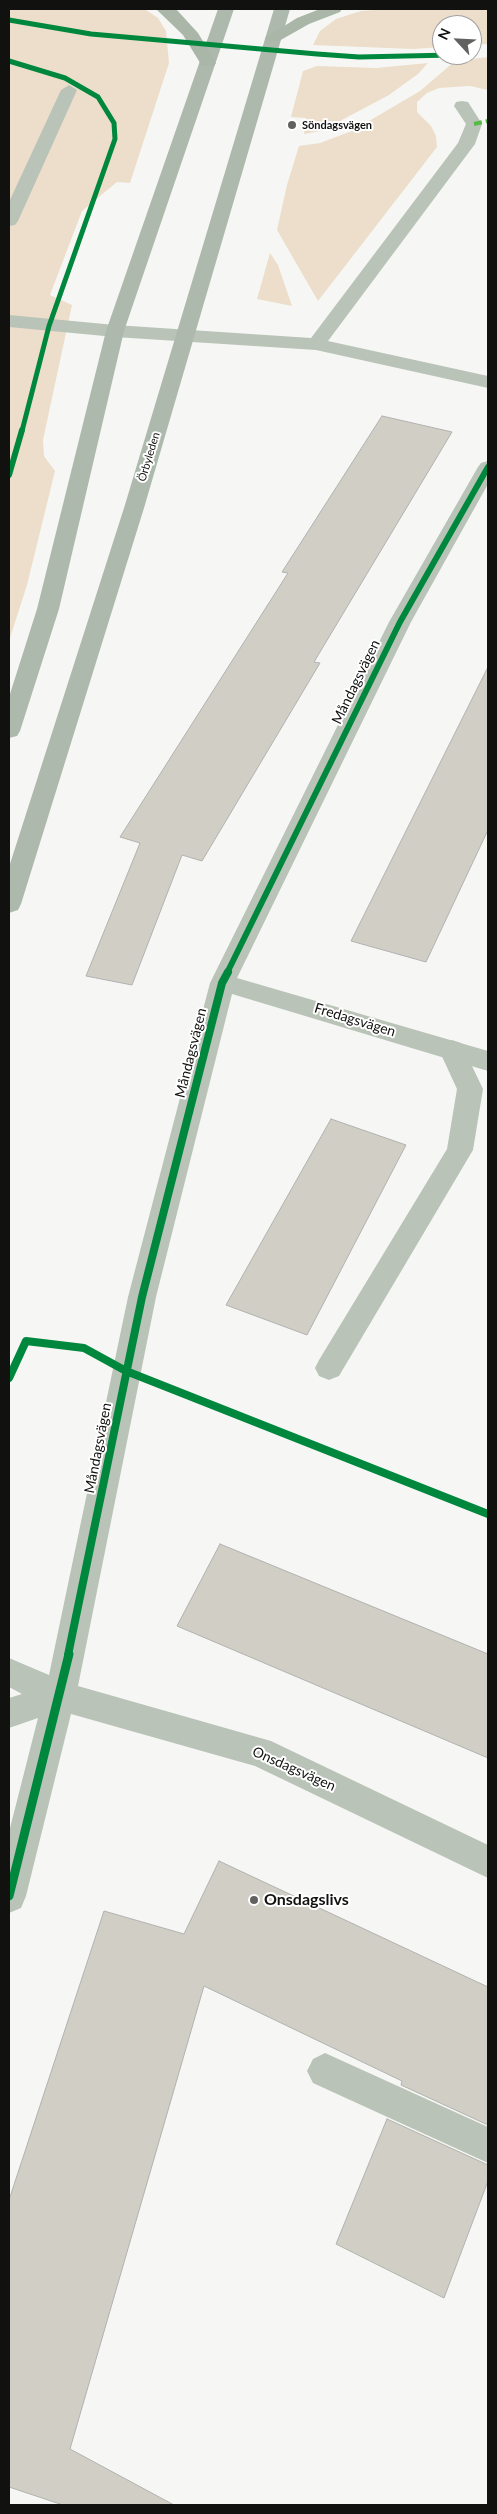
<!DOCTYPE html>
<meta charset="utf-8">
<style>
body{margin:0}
#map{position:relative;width:497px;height:2514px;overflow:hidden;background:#f6f7f4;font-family:Lato,sans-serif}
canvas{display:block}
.frame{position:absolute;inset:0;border:10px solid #111210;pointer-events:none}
.north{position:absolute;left:432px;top:15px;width:50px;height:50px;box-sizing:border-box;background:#fff;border:1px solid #a0a09f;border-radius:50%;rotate:295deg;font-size:14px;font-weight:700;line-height:20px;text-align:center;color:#111210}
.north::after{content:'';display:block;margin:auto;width:18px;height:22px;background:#616260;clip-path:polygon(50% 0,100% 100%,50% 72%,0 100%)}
</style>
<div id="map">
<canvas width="497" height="2514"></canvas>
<div class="frame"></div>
<div class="north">N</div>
</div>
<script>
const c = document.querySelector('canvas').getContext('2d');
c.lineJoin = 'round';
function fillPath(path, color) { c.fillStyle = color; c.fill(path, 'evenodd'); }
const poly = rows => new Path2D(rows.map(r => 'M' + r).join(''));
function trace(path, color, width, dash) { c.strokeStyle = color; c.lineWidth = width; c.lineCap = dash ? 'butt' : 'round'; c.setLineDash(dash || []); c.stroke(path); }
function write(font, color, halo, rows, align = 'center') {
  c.font = font + ' Lato,sans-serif'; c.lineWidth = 4; c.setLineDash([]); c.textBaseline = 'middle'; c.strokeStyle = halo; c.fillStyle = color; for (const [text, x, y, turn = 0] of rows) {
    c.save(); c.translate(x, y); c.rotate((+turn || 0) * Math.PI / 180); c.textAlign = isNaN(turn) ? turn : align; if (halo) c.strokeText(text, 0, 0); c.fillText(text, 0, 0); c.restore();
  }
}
const green = poly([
 [9,9,146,10,158,18,166,31,169,63,130,183,117,182,82,211,50,295,72,305,43,440,44,456,55,471,27,585,9,641],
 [386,9,488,10,488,44,472,45,472,25,442,25,442,47,413,49,313,45,320,31,336,19,361,11],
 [488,57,488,90,470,86,439,88,427,93,417,102,417,112,431,126,436,136,437,147,318,301,277,230,287,185,299,146,320,143,352,131,420,91,455,61],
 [428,63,418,74,389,95,321,131,304,134,306,118,291,117,303,71,317,66,376,68],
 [270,253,278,265,292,306,257,299]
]);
const building = poly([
 [382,416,452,432,314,662,320,663,202,861,182,855,132,985,86,976,140,843,120,837,288,573,282,572,382,416],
 [488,667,488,830,426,962,351,941,488,667],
 [331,1119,406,1145,307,1335,226,1305,331,1119],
 [220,1544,488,1654,488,1758,177,1626,220,1544],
 [219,1861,488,1987,488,2125,401,2085,402,2081,204,1986,70,2449,174,2505,63,2505,9,2487,9,2200,104,1911,184,1934,219,1861],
 [387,2119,488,2165,488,2181,444,2298,336,2244,387,2119]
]);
const lane = poly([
 [69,85,77,90,18,221,15,225,9,226,9,202,61,90,69,85],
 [9,315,115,325,122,327,124,331,122,335,115,337,9,327,9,315],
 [452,1040,461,1043,483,1089,473,1150,339,1376,329,1380,319,1376,315,1368,319,1360,447,1149,457,1089,439,1050,443,1043,452,1040],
 [325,2053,488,2127,488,2163,313,2083,307,2071,313,2059,325,2053]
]);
const street = poly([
 [462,101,468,102,482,124,475,144,328,341,488,376,488,388,316,350,115,337,108,335,106,331,108,327,115,325,311,338,458,143,466,124,454,106,456,102,462,101],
 [488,461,488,484,411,622,237,978,488,1051,488,1071,232,994,156,1297,78,1686,271,1741,488,1845,488,1878,255,1766,71,1714,26,1896,21,1908,9,1913,9,1832,38,1718,9,1728,9,1698,22,1694,9,1687,9,1658,49,1675,128,1297,210,983,389,622,478,467,481,463,488,461]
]);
const secondary = poly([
 [218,9,234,9,124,331,59,609,20,731,17,736,9,738,9,697,37,609,106,331,218,9],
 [274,9,290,9,144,508,21,904,18,910,9,913,9,867,124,508,274,9]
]);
const highway = poly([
 [156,9,176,9,198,33,216,63,214,66,202,66,183,35,156,9],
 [320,9,342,9,340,12,309,24,279,41,267,41,265,38,297,18,320,9]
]);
const quiet = poly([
 [474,124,488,121]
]);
const cyclewayFar3 = poly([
 [9,20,91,34,317,54,359,57,452,55],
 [9,61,65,78,98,97,114,123,115,139,49,326,22,431]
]);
const cyclewayFar2 = poly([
 [9,475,22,430],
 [227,973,400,622,488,467]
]);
const cyclewayFar1 = poly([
 [9,1378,26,1341,84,1348,126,1371,488,1514],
 [68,1655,142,1297,222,983,228,972]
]);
const cycleway = poly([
 [9,1896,69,1654]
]);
const markers = [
 [292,125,5,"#616260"],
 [254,1900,5,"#616260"]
];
const farPoinames = [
 ["Söndagsvägen",302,125]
];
const farStreetnames = [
 ["Örbyleden",149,457,-73]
];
const streetNames = [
 ["Måndagsvägen",356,682,-64],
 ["Fredagsvägen",355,1020,17],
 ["Måndagsvägen",191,1053,-76],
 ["Måndagsvägen",98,1448,-79],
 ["Onsdagsvägen",294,1769,24]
];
const nearPoinames = [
 ["Onsdagslivs",264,1900]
];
fillPath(green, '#ecdeca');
fillPath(building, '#d0cec5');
trace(building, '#b1b2b0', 1);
fillPath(lane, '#bac3b8');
fillPath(street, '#bac3b8');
fillPath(secondary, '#aeb9ad');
fillPath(highway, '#aab6a8');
trace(quiet, '#58b947', 4, [8, 4]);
trace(cyclewayFar3, '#00873e', 5);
trace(cyclewayFar2, '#00873e', 6);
trace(cyclewayFar1, '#00873e', 8);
trace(cycleway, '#00873e', 9);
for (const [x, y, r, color] of markers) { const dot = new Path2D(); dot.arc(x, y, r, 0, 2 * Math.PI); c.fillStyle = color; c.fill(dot); trace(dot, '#fff', 2); }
write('bold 11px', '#111210', '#fff', farPoinames, 'left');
write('11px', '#111210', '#fff', farStreetnames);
write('14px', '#111210', '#fff', streetNames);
write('bold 16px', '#111210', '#fff', nearPoinames, 'left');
</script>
